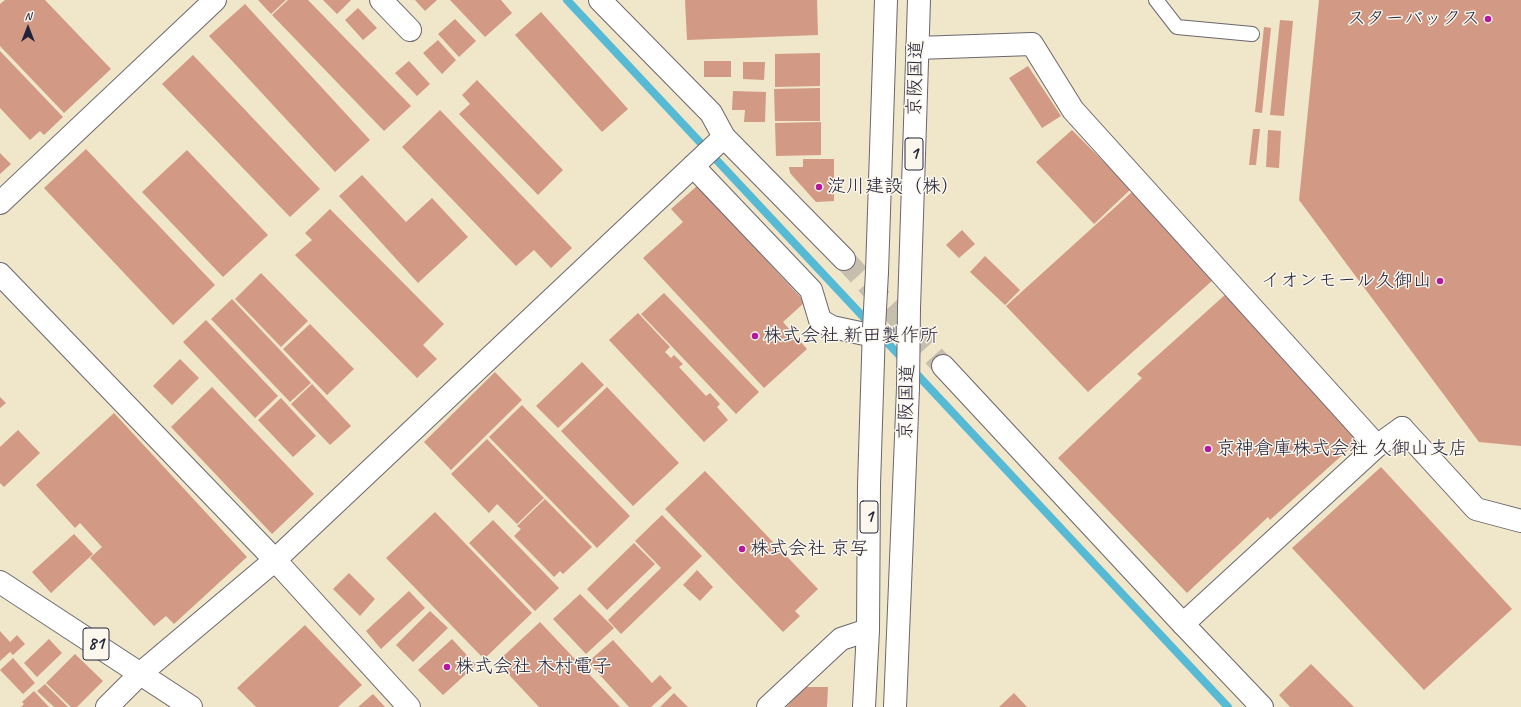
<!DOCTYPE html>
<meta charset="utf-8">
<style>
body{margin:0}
#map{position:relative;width:1521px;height:707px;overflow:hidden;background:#f0e6ca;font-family:Caveat,sans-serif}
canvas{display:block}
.north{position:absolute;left:8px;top:8px;width:40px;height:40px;-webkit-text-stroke:3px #fbf7ec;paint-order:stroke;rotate:0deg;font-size:11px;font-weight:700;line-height:16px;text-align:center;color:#22223b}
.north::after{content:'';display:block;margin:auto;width:14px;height:18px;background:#22223b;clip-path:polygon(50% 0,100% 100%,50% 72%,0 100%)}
</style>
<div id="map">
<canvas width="1521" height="707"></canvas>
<div class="north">N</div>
</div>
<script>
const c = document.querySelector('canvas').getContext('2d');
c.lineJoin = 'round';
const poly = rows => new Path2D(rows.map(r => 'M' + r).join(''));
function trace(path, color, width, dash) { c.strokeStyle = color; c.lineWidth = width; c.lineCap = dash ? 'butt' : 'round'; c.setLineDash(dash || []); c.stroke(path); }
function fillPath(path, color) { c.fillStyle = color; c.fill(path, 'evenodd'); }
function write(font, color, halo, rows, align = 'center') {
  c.font = font + ' Caveat,"Klee One",sans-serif'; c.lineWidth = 3; c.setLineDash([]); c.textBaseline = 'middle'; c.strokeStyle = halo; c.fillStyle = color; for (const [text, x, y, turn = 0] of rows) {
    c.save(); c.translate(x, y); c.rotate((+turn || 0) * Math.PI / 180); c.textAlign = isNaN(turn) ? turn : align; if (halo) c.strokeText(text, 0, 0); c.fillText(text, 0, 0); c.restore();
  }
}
const stream = poly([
 [567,0,1228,707]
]);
const building = poly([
 [5,0,45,0,111,69,64,113,0,46,0,4],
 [258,0,286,0,271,14],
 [288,0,308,0,411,106,384,131,272,15],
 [323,0,351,0,337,14],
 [415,0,437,0,425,11],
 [450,0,501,0,512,13,485,37],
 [685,0,817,0,818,35,687,40],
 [1319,0,1521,0,1521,446,1479,442,1299,200],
 [245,4,370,140,335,172,209,36],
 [358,8,377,28,363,40,345,20],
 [541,12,628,109,602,132,515,35],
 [455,19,476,41,459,57,438,34],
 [1280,20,1293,21,1284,116,1270,115],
 [1264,27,1271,28,1262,113,1255,112],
 [438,40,456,60,442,74,423,53],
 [0,51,63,117,44,135,40,131,30,140,0,108],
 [820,53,820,86,775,87,775,54],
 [193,55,320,189,290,217,162,84],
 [409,61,430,84,417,96,395,73],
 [704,61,731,61,731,77,704,77],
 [743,62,765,62,764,80,743,79],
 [1028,66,1061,116,1042,128,1009,78],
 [477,80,563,170,538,195,459,114,470,104,462,95],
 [820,88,820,121,775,121,774,89],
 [733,91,766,92,765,122,744,122,745,110,732,110],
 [440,110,572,248,551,268,534,250,516,266,402,147],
 [821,122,821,155,776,156,775,123],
 [1253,129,1260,129,1256,165,1249,165],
 [1072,130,1131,189,1094,224,1036,162],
 [1268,130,1281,131,1279,168,1266,167],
 [86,149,215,285,173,325,44,188],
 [187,150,268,235,223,277,142,192],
 [0,153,11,164,0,174],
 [803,159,834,159,834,201,816,202,790,173,789,167,803,167],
 [362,175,406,222,432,198,468,237,418,283,339,196],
 [697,186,805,302,783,322,807,349,764,388,643,258,683,222,671,209],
 [1133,191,1213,280,1088,392,1006,306],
 [330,209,444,324,423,345,437,359,417,378,295,255,312,240,305,233],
 [962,230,975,244,959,258,946,245],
 [985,256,1020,290,1005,305,970,272],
 [261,273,308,321,281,347,235,299],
 [664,293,759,392,736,414,641,314],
 [1226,294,1359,440,1270,520,1268,517,1187,593,1058,458,1142,378,1137,374],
 [232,299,311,383,290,402,211,319],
 [638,313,670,347,665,352,671,358,674,355,683,364,679,367,706,396,710,393,720,404,717,407,728,420,704,442,609,340],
 [206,320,278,396,255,418,183,342],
 [310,324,354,369,327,395,283,349],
 [180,359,199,378,172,405,153,386],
 [582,362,604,385,558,428,536,406],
 [495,372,522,400,451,470,424,442],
 [312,384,351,426,330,445,291,404],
 [212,387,314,494,272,534,171,427],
 [607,387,679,463,633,506,561,431],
 [0,397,6,403,0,408],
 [281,398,316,436,293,457,258,420],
 [522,405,630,516,597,548,489,437],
 [114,413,247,557,174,624,166,616,154,626,90,558,102,547,80,523,75,528,36,485],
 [18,430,40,453,4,487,0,483,0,447],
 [487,439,544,498,517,524,497,504,489,513,451,474],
 [1381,467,1512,609,1424,690,1292,548],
 [705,471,818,589,795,611,800,616,783,632,665,509],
 [545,499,592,547,563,574,560,571,554,577,514,536,521,529,517,526],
 [435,512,532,613,484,659,386,558],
 [662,515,702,556,621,634,608,620,661,568,635,541],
 [493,520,559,588,535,611,469,543],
 [74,534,93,554,51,593,32,572],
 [634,543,655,564,607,610,587,589],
 [697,570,713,587,700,601,683,585],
 [349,573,375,599,360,616,333,589],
 [409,591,425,608,381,649,366,631],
 [580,594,614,628,586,654,553,619],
 [430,611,448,628,413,662,396,645],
 [540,622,620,707,539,707,497,662],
 [305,625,362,685,338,707,256,707,237,688],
 [0,631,10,642,17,635,25,644,13,655,10,652,0,661],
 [49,639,62,653,37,677,24,663],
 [452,639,476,665,443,695,418,670],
 [613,640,652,683,660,675,672,688,651,707,629,707,588,662],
 [75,654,103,681,77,707,71,707,46,683],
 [13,658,35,683,23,694,0,670],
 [1311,664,1354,707,1290,707,1279,695],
 [45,684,68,707,54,707,37,691],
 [805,687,828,687,827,707,786,707],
 [34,691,49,707,21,707,24,704,22,702],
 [674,693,688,707,660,707],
 [1014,693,1027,707,999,707],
 [373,694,385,707,358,707]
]);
const streetTunnel = poly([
 [844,259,943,366]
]);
const lane = poly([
 [1156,0,1177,27,1252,34]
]);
const street = poly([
 [381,0,410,30],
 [600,0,711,113,724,137,844,259],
 [917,48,1032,44,1073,110,1377,446],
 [693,166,811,290,820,320,832,327,874,336],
 [0,203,215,0],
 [0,274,275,560,409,707],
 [943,366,1183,624,1377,446,1402,428],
 [107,707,141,673,275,560,724,137],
 [768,707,841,639,868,630]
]);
const secondary = poly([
 [1402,428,1476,509,1521,521],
 [1183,624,1262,707]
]);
const primary = poly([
 [0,582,191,707]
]);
const highway = poly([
 [877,272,886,0],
 [909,308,919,0],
 [864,707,868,630,869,485,874,328],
 [895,707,908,388]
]);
const highwayBridge = poly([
 [874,328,877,272],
 [908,388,909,308]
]);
const markers = [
 [1488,19,4,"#b5179e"],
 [819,187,4,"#b5179e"],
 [1440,281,4,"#b5179e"],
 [755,336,4,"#b5179e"],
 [1208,449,4,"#b5179e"],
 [742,549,4,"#b5179e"],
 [447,667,4,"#b5179e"]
];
const shields = [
 [914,154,18],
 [869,517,18],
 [96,644,26]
];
const shieldNames = [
 ["1",914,154],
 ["1",869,517],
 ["81",96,644]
];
const poiNames = [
 ["スターバックス",1480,19,"right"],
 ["淀川建設（株）",827,187],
 ["イオンモール久御山",1432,281,"right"],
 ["株式会社 新田製作所",763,336],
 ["京神倉庫株式会社 久御山支店",1216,449],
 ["株式会社 京写",750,549],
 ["株式会社 木村電子",455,667]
];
const streetNames = [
 ["京阪国道",916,78,-88],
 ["京阪国道",907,402,-88]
];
trace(stream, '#57bad5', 8);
fillPath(building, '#d29985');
trace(streetTunnel, '#c7bfad', 22, [22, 11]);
trace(lane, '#6a676d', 16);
trace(street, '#6a676d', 24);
trace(secondary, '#6a676d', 24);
trace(primary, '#6a676d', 24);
trace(highway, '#6a676d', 24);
trace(lane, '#fff', 14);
trace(street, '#fff', 22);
trace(secondary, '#fff', 22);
trace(primary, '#fff', 22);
trace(highway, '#fff', 22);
trace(highwayBridge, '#6a676d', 24, []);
trace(highwayBridge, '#fff', 22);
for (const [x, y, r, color] of markers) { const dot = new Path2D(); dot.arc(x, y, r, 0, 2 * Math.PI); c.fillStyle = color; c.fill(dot); trace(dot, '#fbf7ec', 1.5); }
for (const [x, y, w] of shields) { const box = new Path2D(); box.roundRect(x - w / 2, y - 16, w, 32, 3); c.fillStyle = '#fbf7ec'; c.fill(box); trace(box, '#22223b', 1); }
write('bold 18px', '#22223b', null, shieldNames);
write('19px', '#22223b', '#fbf7ec', poiNames, 'left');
write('19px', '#22223b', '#fbf7ec', streetNames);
</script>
